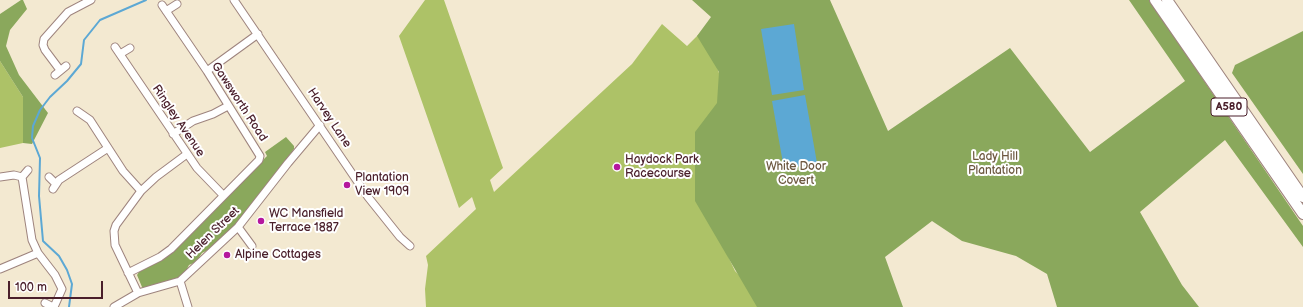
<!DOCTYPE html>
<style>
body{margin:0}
#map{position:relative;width:1303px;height:307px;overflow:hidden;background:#f3e9d1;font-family:"Balsamiq Sans",sans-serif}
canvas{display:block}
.scale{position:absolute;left:8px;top:281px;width:95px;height:18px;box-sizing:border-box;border:2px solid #4a1f2b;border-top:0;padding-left:5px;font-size:12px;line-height:14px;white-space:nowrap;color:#4a1f2b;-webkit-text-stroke:3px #fff;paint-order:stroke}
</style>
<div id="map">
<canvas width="1303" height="307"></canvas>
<div class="scale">100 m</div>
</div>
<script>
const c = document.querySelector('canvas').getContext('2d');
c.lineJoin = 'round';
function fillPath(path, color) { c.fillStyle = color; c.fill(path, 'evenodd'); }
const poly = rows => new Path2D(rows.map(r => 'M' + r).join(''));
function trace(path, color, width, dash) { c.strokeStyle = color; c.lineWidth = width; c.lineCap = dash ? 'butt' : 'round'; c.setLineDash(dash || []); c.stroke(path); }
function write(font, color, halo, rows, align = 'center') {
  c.font = font + ' "Balsamiq Sans",sans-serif'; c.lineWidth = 4; c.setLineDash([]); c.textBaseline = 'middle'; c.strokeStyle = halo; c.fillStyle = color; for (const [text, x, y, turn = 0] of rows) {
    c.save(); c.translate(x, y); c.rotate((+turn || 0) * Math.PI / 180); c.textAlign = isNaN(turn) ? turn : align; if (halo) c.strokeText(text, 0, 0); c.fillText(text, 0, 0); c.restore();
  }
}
const green = poly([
 [425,0,444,0,503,168,490,180,494,192,632,64,662,24,687,46,700,33,715,60,723,86,725,250,735,271,771,307,426,307,425,289,428,265,426,256,476,209,472,197,459,208,399,36],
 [0,61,23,97,23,143,0,148]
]);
const forest = poly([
 [21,0,23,0,27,9,10,30,6,46,19,75,48,113,32,144,23,143,23,97,0,61,0,14],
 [692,0,830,0,888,131,1010,48,1090,152,1185,81,1129,0,1149,0,1303,226,1303,247,1225,140,1140,212,1182,285,1199,307,1057,307,1047,274,1016,256,962,241,932,221,885,257,903,307,757,307,695,201,695,132,717,103,719,72,697,36,711,17],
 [1303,31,1303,174,1232,73,1235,65],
 [286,137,294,146,294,149,246,215,214,247,202,253,196,262,189,265,186,271,178,279,144,288,142,287,137,275,139,272,165,258,267,156,265,152]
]);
const water = poly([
 [794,24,804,90,772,95,761,29],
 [805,95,817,163,784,169,772,101]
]);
const stream = poly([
 [69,307,72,284,67,270,59,256,43,241,39,196,40,158,32,138,33,126,40,110,50,97,67,81,81,64,84,40,100,20,146,0]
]);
const minor = poly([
 [234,0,368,197,400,237,410,246],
 [166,11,177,4],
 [115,47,197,168,223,195],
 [120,54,130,48],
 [60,70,45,50,43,45,44,39,68,12,91,0],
 [207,71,258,34],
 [55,75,66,66],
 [77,111,90,120,123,171,141,191],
 [173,134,193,121,213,114,228,106],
 [28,170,22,177,32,240,38,253,55,275,62,289,54,307],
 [0,177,14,175,22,177],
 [49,177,56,184],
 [53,189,59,180,108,148],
 [238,227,252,246],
 [0,269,38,253],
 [128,273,160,257,171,249,259,160,260,156,207,71,162,5],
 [180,281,188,307],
 [138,293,115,245,114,231,116,225,141,191,156,177,187,154],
 [45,303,53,307],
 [114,307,138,293,180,281,238,227,288,163,320,125]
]);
const highway = poly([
 [1155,0,1303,214],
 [1167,0,1303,197]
]);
const markers = [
 [617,167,4,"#b5179e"],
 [347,185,4,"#b5179e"],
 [261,221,4,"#b5179e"],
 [227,255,4,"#b5179e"]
];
const shields = [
 [1229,107,36]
];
const shieldNames = [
 ["A580",1229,107]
];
const streetNames = [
 ["Gawsworth Road",239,102,57],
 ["Harvey Lane",329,118,56],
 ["Ringley Avenue",178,121,56],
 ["Helen Street",213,233,-44]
];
const parkNames = [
 ["Lady Hill",995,157],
 ["Plantation",995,171],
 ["White Door",796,167],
 ["Covert",796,181]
];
const poiNames = [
 ["Haydock Park",625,160],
 ["Racecourse",625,174],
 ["Plantation",355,178],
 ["View 1909",355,192],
 ["WC Mansfield",269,214],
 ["Terrace 1887",269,228],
 ["Alpine Cottages",235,255]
];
fillPath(green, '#adc267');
fillPath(forest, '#8aa85c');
fillPath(water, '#5ca8d4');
trace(stream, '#5ca8d4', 2);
trace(minor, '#9e847e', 9);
trace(highway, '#9e847e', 12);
trace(minor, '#fff', 7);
trace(highway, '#fff', 10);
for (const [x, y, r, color] of markers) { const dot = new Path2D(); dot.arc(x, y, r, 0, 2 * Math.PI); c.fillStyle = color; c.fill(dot); trace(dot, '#fff', 1.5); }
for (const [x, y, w] of shields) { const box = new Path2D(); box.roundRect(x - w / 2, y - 9, w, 18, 3); c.fillStyle = '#fff'; c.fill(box); trace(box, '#4a1f2b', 1); }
write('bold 11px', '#4a1f2b', null, shieldNames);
write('12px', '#4a1f2b', '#fff', streetNames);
write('12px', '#6d5840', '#fff', parkNames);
write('12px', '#4a1f2b', '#fff', poiNames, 'left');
</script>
